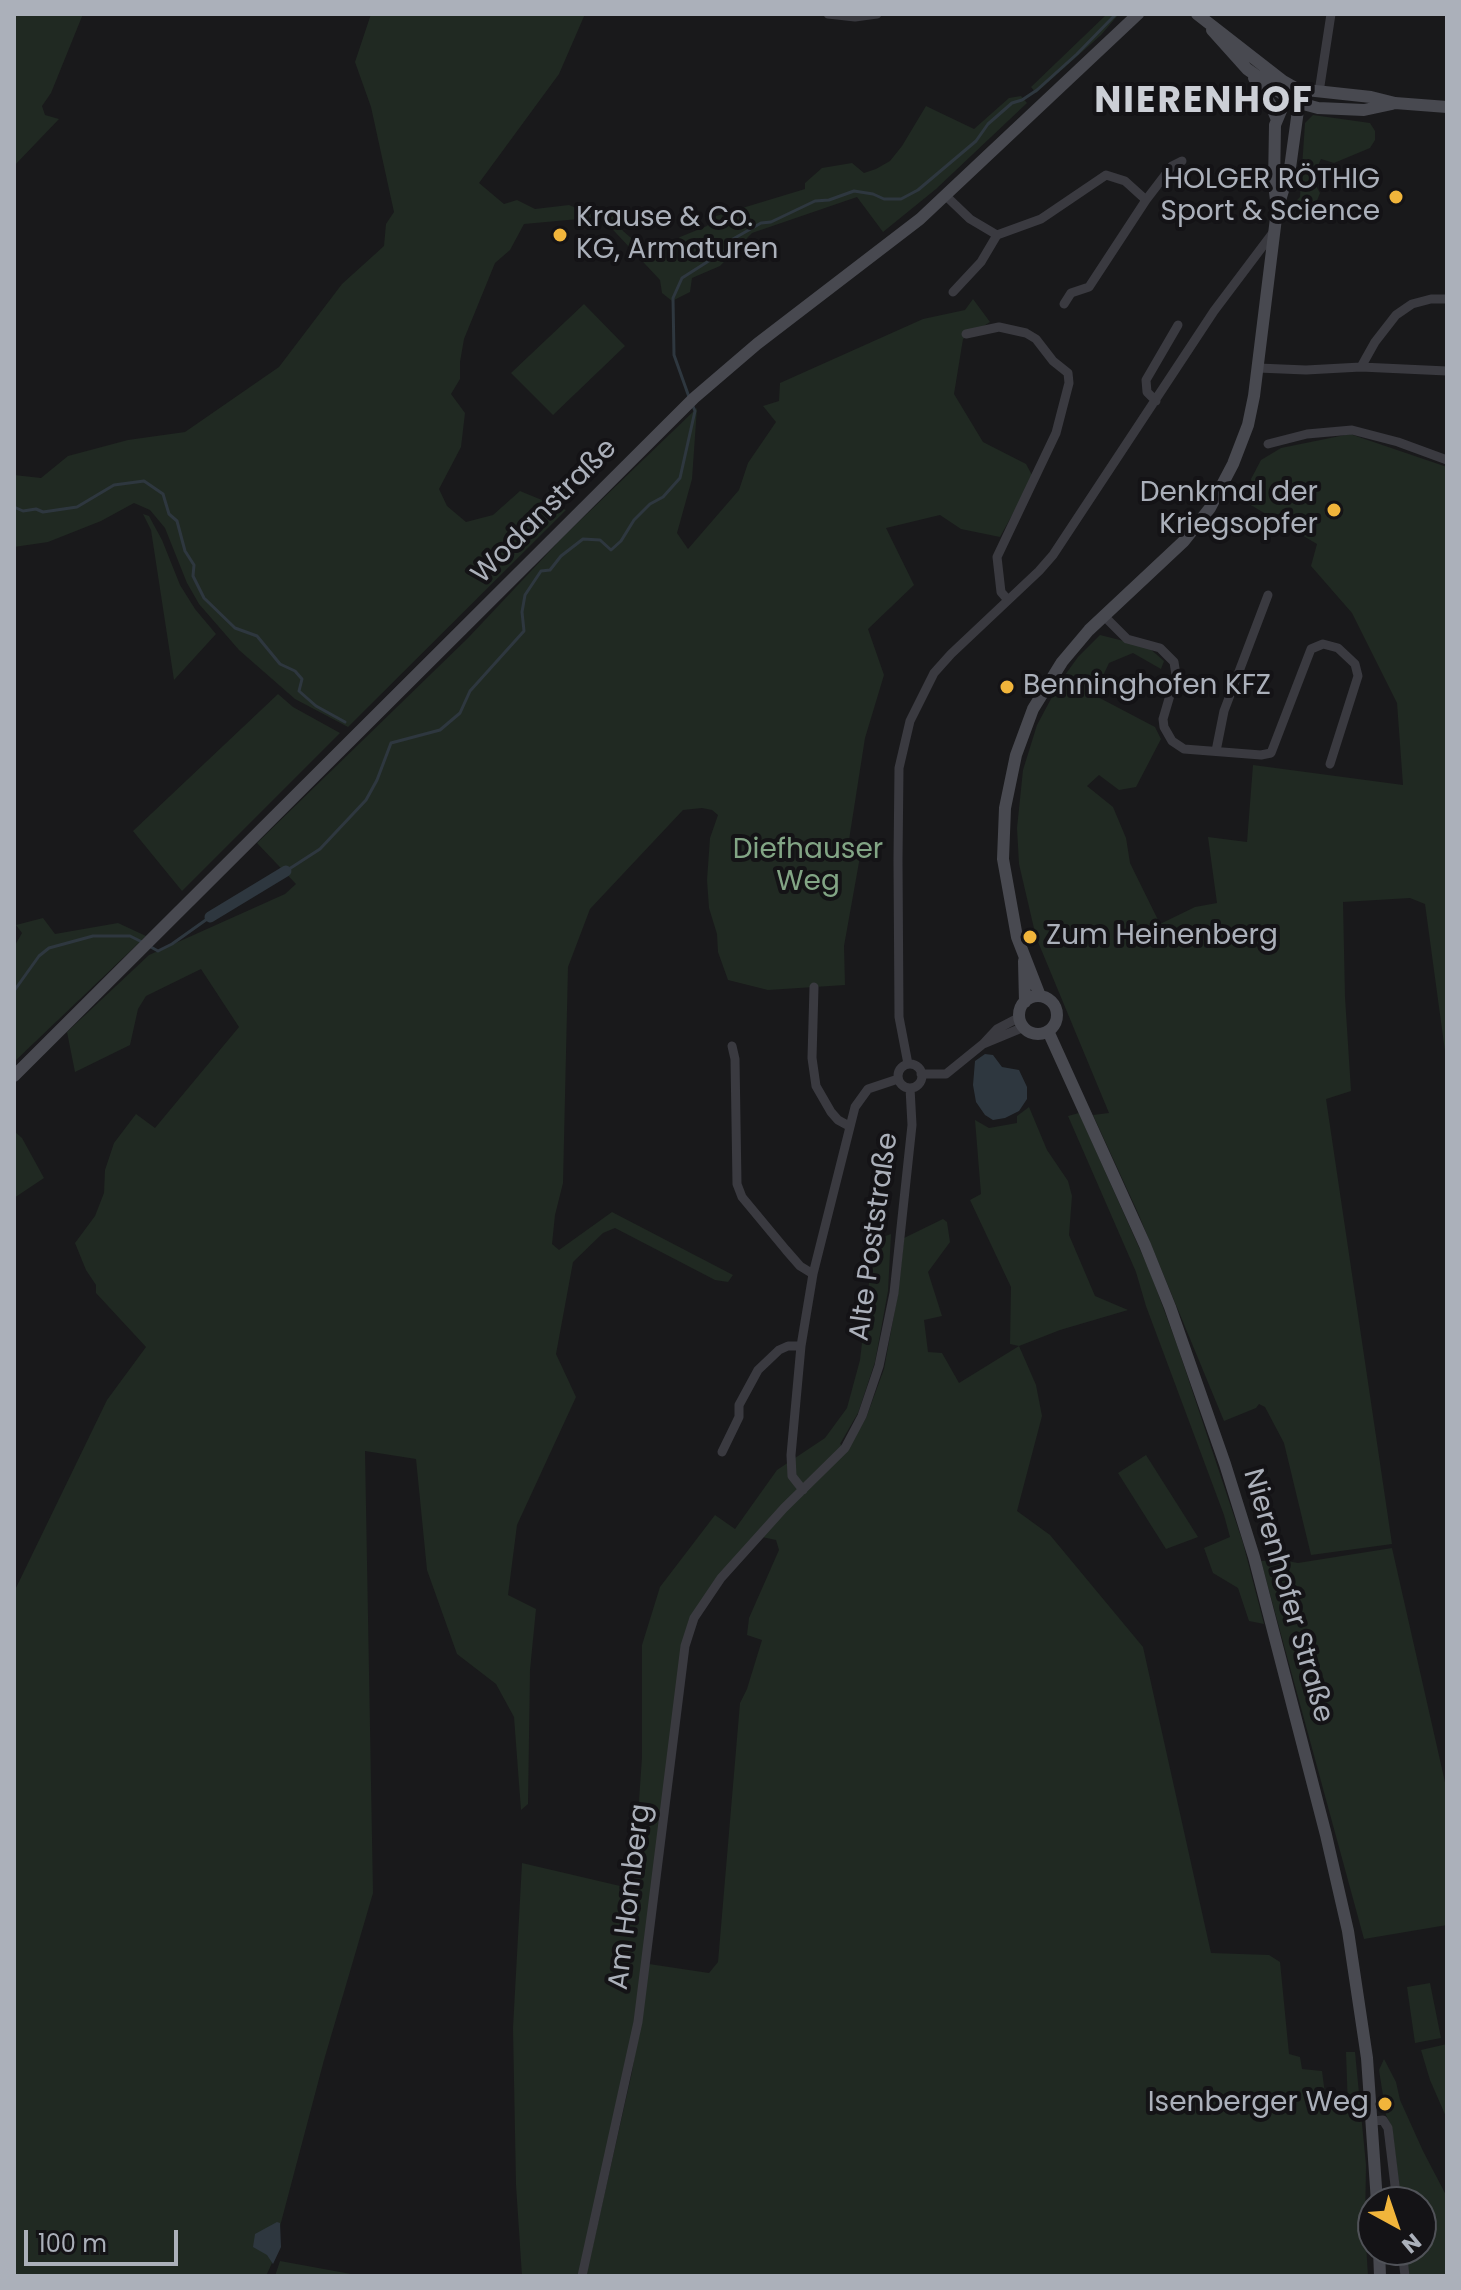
<!DOCTYPE html>
<meta charset="utf-8">
<style>
body{margin:0}
#map{position:relative;width:1461px;height:2290px;overflow:hidden;background:#19191b;font-family:Poppins,sans-serif}
canvas{display:block}
.frame{position:absolute;inset:0;border:16px solid #abb0ba;pointer-events:none}
.north{position:absolute;left:1357px;top:2186px;width:80px;height:80px;box-sizing:border-box;background:#141316;border:2px solid #505258;border-radius:50%;rotate:140deg;font-size:22px;font-weight:700;line-height:32px;text-align:center;color:#abb0ba}
.north::after{content:'';display:block;margin:auto;width:28px;height:36px;background:#f1b53b;clip-path:polygon(50% 0,100% 100%,50% 72%,0 100%)}
.scale{position:absolute;left:24px;top:2230px;width:154px;height:36px;box-sizing:border-box;border:4px solid #abb0ba;border-top:0;padding-left:10px;font-size:24px;line-height:28px;white-space:nowrap;color:#abb0ba;-webkit-text-stroke:6px #141316;paint-order:stroke}
</style>
<div id="map">
<canvas width="1461" height="2290"></canvas>
<div class="frame"></div>
<div class="north">N</div>
<div class="scale">100 m</div>
</div>
<script>
const c = document.querySelector('canvas').getContext('2d');
c.lineJoin = 'round';
function fillPath(path, color) { c.fillStyle = color; c.fill(path, 'evenodd'); }
const poly = rows => new Path2D(rows.map(r => 'M' + r).join(''));
function trace(path, color, width, dash) { c.strokeStyle = color; c.lineWidth = width; c.lineCap = dash ? 'butt' : 'round'; c.setLineDash(dash || []); c.stroke(path); }
function write(font, color, halo, rows, align = 'center') {
  c.font = font + ' Poppins,sans-serif'; c.lineWidth = 8; c.setLineDash([]); c.textBaseline = 'middle'; c.strokeStyle = halo; c.fillStyle = color; for (const [text, x, y, turn = 0] of rows) {
    c.save(); c.translate(x, y); c.rotate((+turn || 0) * Math.PI / 180); c.textAlign = isNaN(turn) ? turn : align; if (halo) c.strokeText(text, 0, 0); c.fillText(text, 0, 0); c.restore();
  }
}
const green = poly([
 [14,14,83,14,51,93,42,106,45,115,59,119,14,166],
 [371,14,585,14,559,74,479,183,504,204,517,200,535,209,569,205,581,210,589,207,603,206,616,219,623,231,645,250,660,255,680,237,707,226,716,216,805,189,805,183,822,168,852,163,864,173,876,169,890,161,902,146,926,106,974,129,1009,98,1021,96,1027,103,936,189,883,232,857,197,752,233,720,266,692,278,690,292,672,301,662,293,660,280,601,217,524,224,510,250,495,263,464,339,460,362,460,379,451,394,465,413,461,447,439,489,447,506,466,522,493,515,520,491,566,510,348,727,295,699,239,650,199,604,187,583,165,528,150,510,134,503,101,521,48,542,14,547,14,475,41,478,68,456,128,440,185,432,279,367,342,284,384,246,386,224,394,212,371,107,355,62],
 [1107,14,1119,14,1101,35,1036,93,1031,87],
 [1313,115,1370,123,1375,131,1375,140,1370,148,1334,163,1321,159,1312,179,1320,193,1312,213,1302,214,1295,210,1293,204,1300,197,1305,123],
 [973,299,990,322,963,339,954,394,983,442,1026,464,1033,477,1000,537,961,529,940,515,886,528,914,585,868,629,884,675,865,738,849,840,863,840,844,946,845,985,768,990,728,980,718,952,717,934,709,908,707,880,710,838,718,815,712,810,702,808,683,810,590,909,568,967,563,1183,555,1215,552,1244,559,1250,612,1212,733,1275,728,1282,715,1280,615,1228,603,1233,573,1262,556,1354,576,1397,517,1525,508,1595,536,1609,530,1670,528,1804,521,1810,514,1717,496,1684,457,1654,427,1570,416,1459,365,1451,373,1893,324,2060,279,2230,278,2250,266,2276,14,2276,14,1592,107,1400,146,1347,96,1293,96,1285,86,1270,75,1243,95,1216,104,1193,105,1170,114,1143,136,1114,155,1128,239,1027,201,969,146,996,138,1009,130,1045,75,1072,67,1032,149,955,285,894,296,884,257,843,468,638,563,537,697,408,692,479,677,533,688,549,739,490,748,463,776,422,763,406,779,401,780,383,923,319,965,310],
 [584,304,625,346,553,415,511,373],
 [1350,434,1447,467,1447,1066,1425,904,1410,898,1343,902,1345,997,1351,1091,1326,1099,1392,1544,1311,1555,1284,1443,1265,1407,1259,1404,1256,1408,1224,1421,1138,1213,1093,1115,1109,1113,1036,937,1019,864,1017,828,1023,770,1037,725,1060,682,1078,657,1100,635,1148,647,1164,661,1161,669,1133,653,1109,663,1094,695,1155,727,1161,739,1136,787,1119,790,1099,775,1087,786,1113,807,1126,838,1130,863,1160,924,1195,907,1217,903,1208,837,1247,842,1253,765,1403,785,1397,703,1352,613,1311,566,1317,544,1249,504,1254,494,1251,479,1261,460,1281,448],
 [143,514,149,516,162,540,180,585,195,609,216,634,174,680,151,530],
 [278,694,293,707,340,733,182,891,133,831],
 [43,918,55,934,118,923,146,936,14,1062,14,947,22,933,16,925],
 [1029,1107,1047,1150,1068,1181,1072,1196,1069,1235,1095,1296,1128,1310,1060,1330,1019,1346,1010,1344,1011,1287,970,1200,981,1194,975,1120,989,1128,1017,1123,1017,1116],
 [1079,1113,1150,1272,1177,1345,1243,1543,1264,1624,1249,1621,1238,1588,1213,1573,1204,1548,1230,1537,1224,1515,1146,1306,1136,1272,1068,1116],
 [14,1131,22,1138,44,1178,14,1198],
 [943,1219,947,1222,950,1242,928,1272,942,1316,924,1320,928,1352,942,1353,959,1383,1019,1346,1036,1385,1042,1416,1017,1511,1050,1535,1143,1647,1211,1953,1269,1955,1280,1962,1289,2054,1300,2057,1302,2069,1322,2071,1327,2109,1348,2109,1346,2052,1355,2052,1366,2165,1365,2228,1368,2276,586,2276,632,2072,649,1964,709,1973,718,1962,740,1703,747,1689,762,1640,747,1635,749,1618,779,1550,776,1540,762,1537,692,1615,635,2020,579,2276,522,2276,516,2185,513,2028,522,1863,633,1889,642,1757,642,1645,660,1587,715,1515,735,1529,777,1470,825,1438,847,1408,860,1360,874,1240,891,1234,888,1291,875,1362,858,1413,840,1444,848,1448,866,1418,884,1369,898,1293,904,1238],
 [1146,1455,1198,1537,1166,1549,1118,1473],
 [1392,1548,1447,1791,1447,1925,1364,1939,1261,1561,1281,1560,1298,1563],
 [1430,1983,1441,2038,1415,2043,1407,1987],
 [1447,2044,1447,2119,1430,2080,1421,2050],
 [1384,2059,1396,2082,1400,2100,1423,2151,1447,2197,1447,2276,1409,2276,1406,2250,1421,2250,1421,2202,1401,2202,1392,2128,1386,2115,1379,2070],
 [280,2261,362,2276,275,2276]
]);
const water = poly([
 [985,1054,993,1055,1002,1067,1019,1070,1027,1087,1027,1099,1019,1111,1005,1118,993,1120,985,1115,976,1102,973,1085,975,1061],
 [277,2222,280,2223,281,2247,273,2264,267,2255,253,2247,255,2234]
]);
const stream = poly([
 [689,397,674,355,673,298,682,278,729,248,733,239,761,223,771,222,815,201,829,200,854,191,873,194,884,199,901,199,918,190,976,141,988,124,1012,103,1022,100,1037,90,1077,54,1116,14],
 [14,507,23,511,36,509,43,512,77,507,114,485,144,481,163,494,169,514,177,521,185,551,194,565,193,576,204,598,235,628,257,636,280,664,295,671,302,679,299,691,316,706,345,722],
 [286,871,320,849,366,800,377,780,391,743,440,730,460,713,470,691,524,631,522,612,525,595,541,571,550,570,561,556,583,539,600,540,611,550,621,541,634,520,650,504,663,497,680,478,695,411,692,404],
 [149,946,158,951,172,944,210,917],
 [14,991,39,956,49,948,93,936,130,936,142,942]
]);
const canal = poly([
 [210,917,286,871]
]);
const minor = poly([
 [828,14,855,17,877,14],
 [1319,92,1331,14],
 [946,196,970,219,997,235,1041,219,1106,175,1125,181,1146,200],
 [953,292,981,262,997,235],
 [1064,304,1071,293,1089,287,1146,200,1172,166,1182,161],
 [966,334,999,327,1026,333,1036,339,1053,361,1068,373,1069,383,1056,433,997,557,1001,592,1008,600],
 [1361,367,1375,342,1396,315,1412,304,1431,299,1447,299],
 [1258,368,1306,370,1361,367,1447,371],
 [1156,401,1147,392,1146,380,1178,325],
 [1268,444,1307,434,1352,430,1398,442,1447,460],
 [1104,616,1127,639,1160,648,1174,662,1176,675,1163,719,1164,727,1172,741,1184,749,1261,755,1271,753,1311,649,1323,644,1338,648,1355,664,1358,676,1330,764],
 [1216,751,1224,711,1268,595],
 [814,987,812,1058,816,1086,831,1112,838,1120,849,1126],
 [983,1044,1024,1027],
 [732,1046,735,1059,737,1184,742,1197,786,1250,800,1266,813,1274],
 [908,1064,899,1017,898,860,899,768,910,721,934,673,951,654,1039,571,1053,555,1214,311,1275,230],
 '898 1076a12 12 0 1 1 24 0a12 12 0 1 1-24 0Z',
 [921,1074,946,1074,983,1044,997,1029,1020,1017],
 [722,1452,739,1417,739,1405,758,1370,779,1350,788,1346,801,1346],
 [803,1490,792,1476,791,1455,801,1346,813,1274,855,1107,868,1089,898,1079],
 [1373,2121,1383,2120,1388,2128,1397,2202],
 [1402,2250,1405,2276],
 [582,2276,638,2022,685,1646,694,1618,721,1578,784,1508,845,1448,862,1416,879,1366,894,1293,912,1125,910,1088]
]);
const secondary = poly([
 [1197,14,1283,81,1297,89,1371,97,1395,103,1447,107],
 [1212,30,1247,69,1292,101,1318,108,1364,110,1392,104],
 [1254,78,1271,105,1277,120],
 [1277,208,1274,184,1275,125,1283,106,1293,97],
 [1024,961,1025,1002],
 [1040,996,1017,937,1003,859,1005,808,1016,755,1033,709,1062,662,1089,630,1184,541,1210,508,1233,464,1248,425,1254,396,1277,210,1290,168,1299,103,1288,84],
 '1019 1015a19 19 0 1 1 38 0a19 19 0 1 1-38 0Z',
 [1048,1031,1145,1245,1170,1307,1225,1464,1254,1557,1326,1835,1348,1931,1367,2058,1377,2202],
 [14,1076,694,398,757,344,920,219,1138,14],
 [1379,2250,1380,2276]
]);
const markers = [
 [1396,197,8,"#f1b53b"],
 [560,235,8,"#f1b53b"],
 [1334,510,8,"#f1b53b"],
 [1007,687,8,"#f1b53b"],
 [1030,937,8,"#f1b53b"],
 [1385,2104,8,"#f1b53b"]
];
const poiNames = [
 ["HOLGER RÖTHIG",1380,181],
 ["Sport & Science",1380,213],
 ["Krause & Co.",576,219,"left"],
 ["KG, Armaturen",576,251,"left"],
 ["Denkmal der",1318,494],
 ["Kriegsopfer",1318,526],
 ["Benninghofen KFZ",1023,687,"left"],
 ["Zum Heinenberg",1046,937,"left"],
 ["Isenberger Weg",1369,2104]
];
const streetNames = [
 ["Wodanstraße",545,512,-45],
 ["Alte Poststraße",875,1237,-82],
 ["Nierenhofer Straße",1287,1596,74],
 ["Am Homberg",631,1897,-83]
];
const parkNames = [
 ["Diefhauser",808,851],
 ["Weg",808,883]
];
const districtNames = [
 ["NIERENHOF",1204,103]
];
fillPath(green, '#202922');
fillPath(water, '#2e373f');
trace(stream, '#2e373f', 3);
trace(canal, '#2e373f', 11);
trace(minor, '#3a3a40', 9);
trace(secondary, '#484950', 12);
for (const [x, y, r, color] of markers) { const dot = new Path2D(); dot.arc(x, y, r, 0, 2 * Math.PI); c.fillStyle = color; c.fill(dot); trace(dot, '#141316', 3); }
write('28px', '#abb0ba', '#141316', poiNames, 'right');
write('28px', '#abb0ba', '#141316', streetNames);
write('28px', '#82a585', '#141316', parkNames);
c.letterSpacing = '2px';
write('bold 36px', '#cccfd6', '#141316', districtNames);
c.letterSpacing = '0px';
</script>
